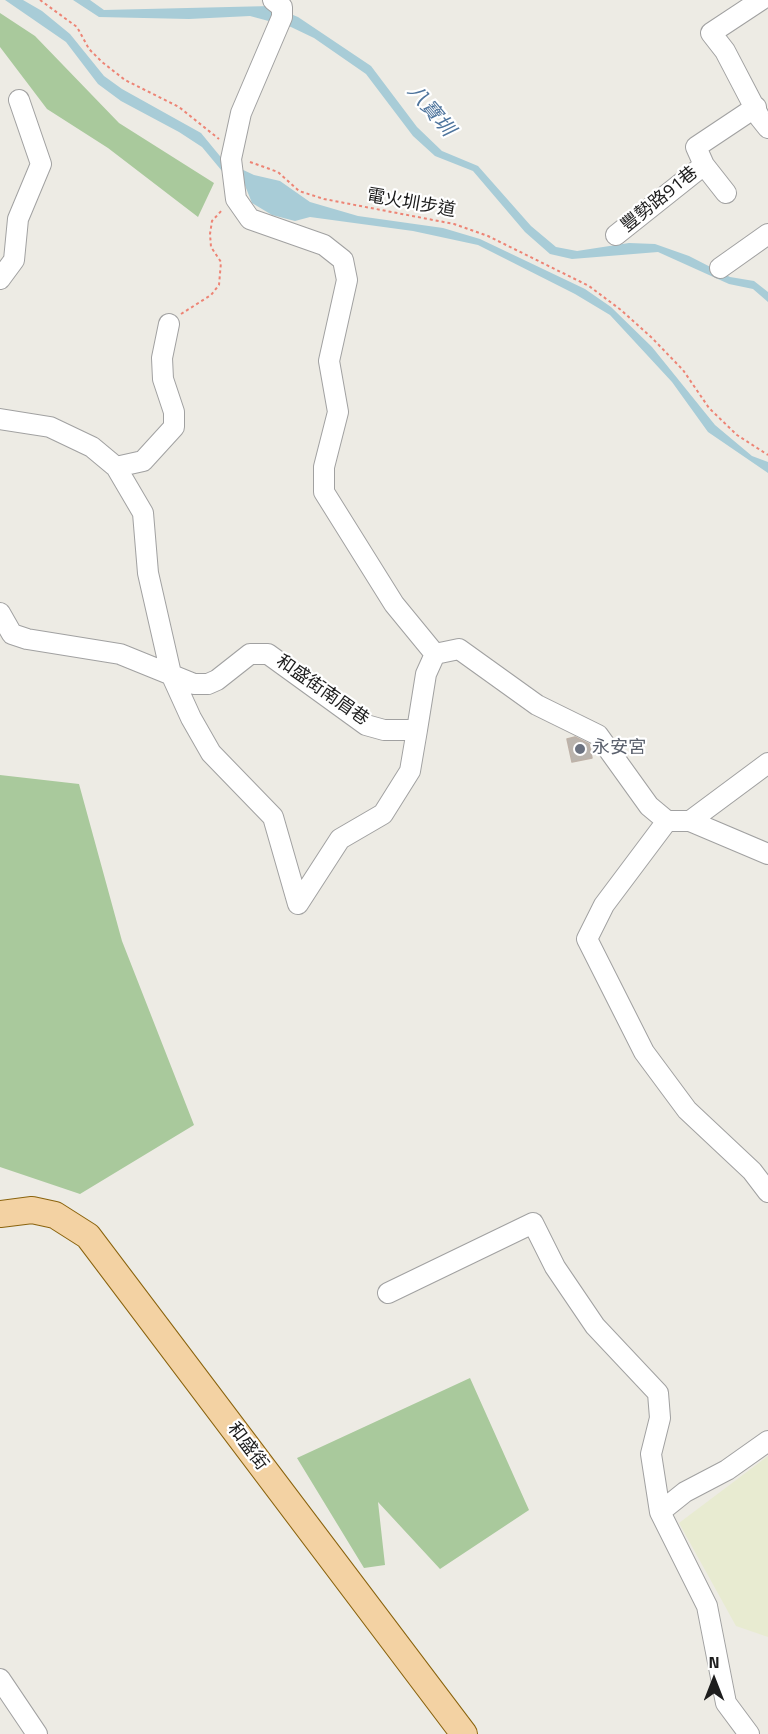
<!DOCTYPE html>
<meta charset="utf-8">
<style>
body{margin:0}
#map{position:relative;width:768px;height:1734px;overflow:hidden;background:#edebe4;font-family:"Titillium Web",sans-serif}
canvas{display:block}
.north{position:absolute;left:684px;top:1650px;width:60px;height:60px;-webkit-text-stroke:4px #fff;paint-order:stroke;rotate:0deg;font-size:16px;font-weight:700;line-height:24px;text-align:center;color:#1d1d1d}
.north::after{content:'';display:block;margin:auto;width:21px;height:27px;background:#1d1d1d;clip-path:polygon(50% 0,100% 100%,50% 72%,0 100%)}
</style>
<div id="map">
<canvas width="768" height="1734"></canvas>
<div class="north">N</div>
</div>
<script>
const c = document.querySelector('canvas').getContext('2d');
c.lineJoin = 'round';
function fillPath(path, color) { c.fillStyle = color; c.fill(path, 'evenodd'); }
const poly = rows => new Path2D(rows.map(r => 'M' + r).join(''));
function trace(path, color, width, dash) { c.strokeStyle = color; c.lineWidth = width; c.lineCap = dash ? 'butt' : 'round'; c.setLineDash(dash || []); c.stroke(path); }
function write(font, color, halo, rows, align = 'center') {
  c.font = font + ' "Titillium Web","Noto Sans TC",sans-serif'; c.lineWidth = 4.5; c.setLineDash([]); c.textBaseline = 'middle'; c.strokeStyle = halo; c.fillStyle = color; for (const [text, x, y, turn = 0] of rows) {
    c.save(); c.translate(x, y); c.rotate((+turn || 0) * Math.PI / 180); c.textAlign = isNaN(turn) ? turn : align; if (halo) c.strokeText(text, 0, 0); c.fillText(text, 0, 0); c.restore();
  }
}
const farmland = poly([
 [768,1456,768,1637,736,1626,679,1523]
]);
const forest = poly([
 [0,13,35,36,119,123,214,183,198,217,108,148,47,109,0,47],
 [0,775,79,784,122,941,194,1125,80,1194,0,1167],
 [470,1378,529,1510,440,1569,378,1502,385,1565,364,1568,297,1458]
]);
const water = poly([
 [5,0,23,0,42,11,70,34,104,76,122,89,201,133,224,161,254,175,280,181,310,202,358,216,443,228,480,239,585,289,611,307,652,347,715,425,752,456,768,462,768,473,708,432,672,382,610,315,575,294,478,245,413,231,310,217,295,221,272,215,252,203,244,183,222,171,202,147,179,132,121,101,98,84,66,42],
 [73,0,90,0,104,10,271,6,298,17,371,66,417,127,442,151,478,166,531,226,556,247,577,251,629,243,655,244,689,256,730,277,754,281,768,292,768,302,753,289,729,284,658,252,572,259,550,254,525,232,473,171,435,156,413,136,366,74,314,38,291,27,250,16,189,19,99,17]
]);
const building = poly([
 [575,737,589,744,592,758,572,762,567,739,575,737]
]);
const path = poly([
 [40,0,77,27,89,49,102,62,125,80,179,107,219,139],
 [250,162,278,172,299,191,324,199,454,224,488,236,589,286,621,310,652,338,683,370,709,408,737,435,768,455],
 [181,314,211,295,219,285,221,262,211,247,210,234,212,221,223,209]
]);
const minor = poly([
 [273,0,282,7,282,17,241,113,231,159,236,199,250,219,324,245,343,260,347,280,329,361,338,412,324,467,324,492,394,604,435,654],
 [761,0,711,33,725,51,760,118,768,128],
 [726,193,704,165,696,147,756,107],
 [616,235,704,165],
 [720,268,768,234],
 [0,279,14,260,18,219,41,164,19,100],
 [0,419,50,427,92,447,116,467,143,513,148,573,171,674,191,718,211,753,273,817,298,904],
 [116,467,143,461,174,427,174,412,163,379,162,358,169,324],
 [0,613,12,634,27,639,120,654,194,684,208,684,217,680,250,654,268,654,366,725,384,730,417,730,426,674,435,654,459,649,537,705,598,735,649,806,667,821,690,821,768,763],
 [667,821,604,905,587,939,644,1052,687,1110,752,1171,768,1192],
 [690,821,768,854],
 [298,904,340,839,383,814,410,771,417,730],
 [388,1293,533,1223,555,1267,595,1326,658,1393,660,1418,651,1454,660,1512],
 [0,1679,37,1734],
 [749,1734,726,1703,707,1606,660,1512,685,1492,727,1470,768,1441]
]);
const major = poly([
 [0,1214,32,1210,55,1215,88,1236,464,1734]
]);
const markers = [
 [580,749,6,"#6b7280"]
];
const streetNames = [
 ["豐勢路91巷",660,200,-39],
 ["電火圳步道",411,204,10],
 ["和盛街南眉巷",322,691,35],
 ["和盛街",247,1447,53]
];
const worshipNames = [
 ["永安宮",592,749]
];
const waterNames = [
 ["八寶圳",430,111,50]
];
fillPath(farmland, '#e8ebd1');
fillPath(forest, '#a9c99c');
fillPath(water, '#a8ccd7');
fillPath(building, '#bab4ad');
trace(building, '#beb2a8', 1.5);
trace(minor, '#a1a1a1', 22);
trace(major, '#8a630d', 28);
trace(path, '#ed8475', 2, [3, 3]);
trace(minor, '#fff', 20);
trace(major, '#f3d2a3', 26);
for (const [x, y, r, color] of markers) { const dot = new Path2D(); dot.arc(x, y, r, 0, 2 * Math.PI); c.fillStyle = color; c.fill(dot); trace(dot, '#fff', 2); }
write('18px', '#1d1d1d', '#fff', streetNames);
write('18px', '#5b616d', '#fff', worshipNames, 'left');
write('italic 20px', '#4f759d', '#fff', waterNames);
</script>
